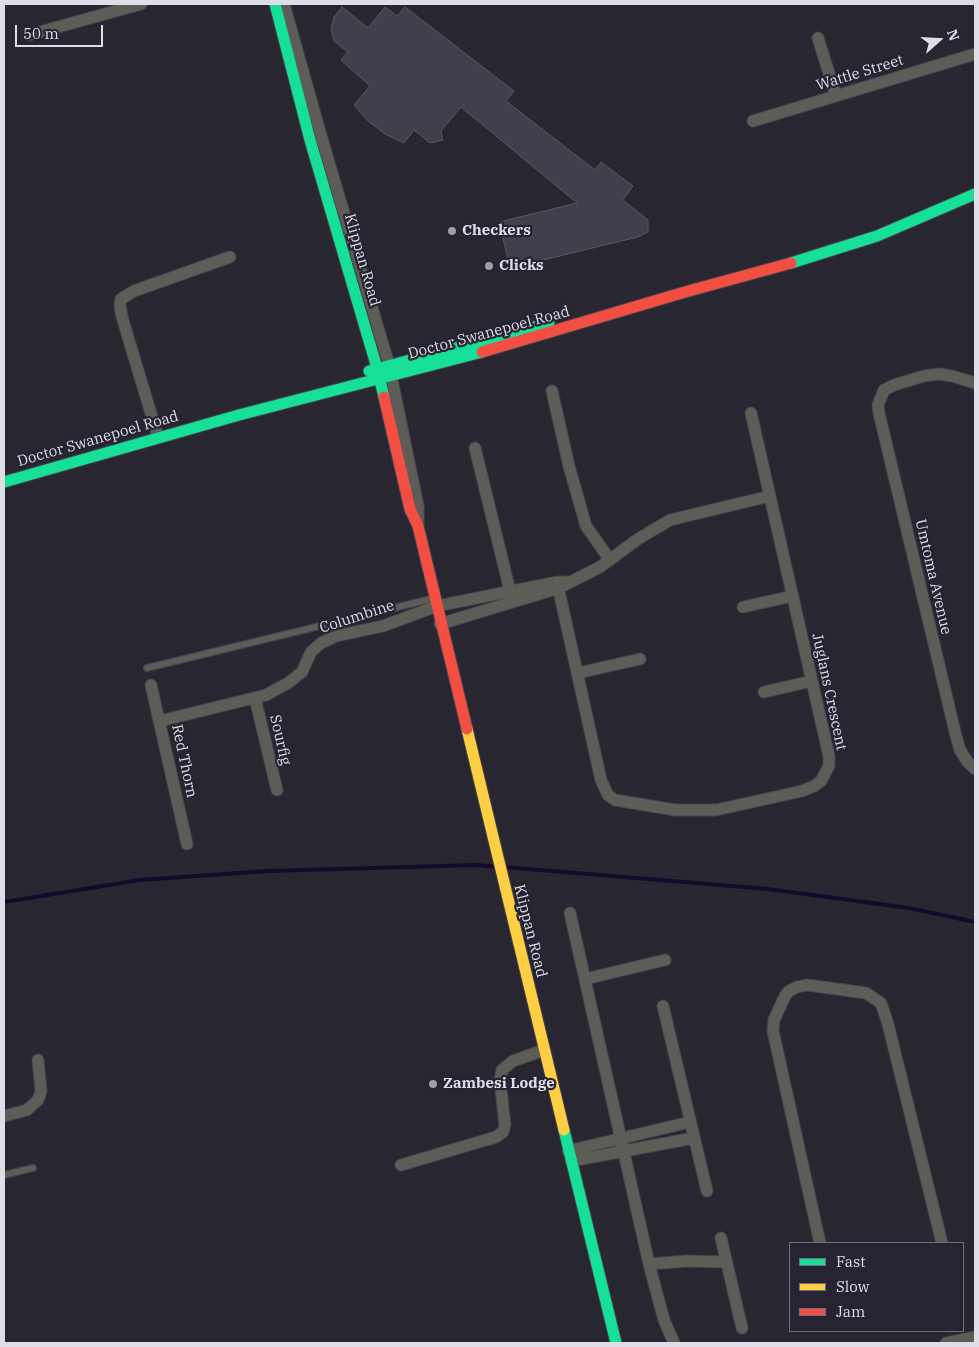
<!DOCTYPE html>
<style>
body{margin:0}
#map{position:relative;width:979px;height:1347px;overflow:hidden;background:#282630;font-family:"IBM Plex Serif",serif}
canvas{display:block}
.frame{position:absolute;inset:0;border:5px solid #dfdde8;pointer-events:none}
.legend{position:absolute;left:789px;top:1242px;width:175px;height:90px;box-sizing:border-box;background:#262333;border:1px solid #706d7b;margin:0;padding:6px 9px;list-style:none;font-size:15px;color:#dfdde8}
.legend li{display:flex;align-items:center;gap:10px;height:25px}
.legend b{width:25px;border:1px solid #706d7b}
.north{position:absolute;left:914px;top:15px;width:50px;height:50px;-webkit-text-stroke:4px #262333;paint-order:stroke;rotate:71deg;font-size:14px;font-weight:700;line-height:20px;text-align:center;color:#dfdde8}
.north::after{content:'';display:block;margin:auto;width:18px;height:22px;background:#dfdde8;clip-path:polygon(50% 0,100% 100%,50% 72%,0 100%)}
.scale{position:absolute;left:15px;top:25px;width:88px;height:22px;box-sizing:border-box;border:2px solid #dfdde8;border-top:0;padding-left:6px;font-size:15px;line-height:18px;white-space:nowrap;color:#dfdde8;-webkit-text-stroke:4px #262333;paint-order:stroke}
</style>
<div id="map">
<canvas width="979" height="1347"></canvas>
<div class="frame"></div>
<ul class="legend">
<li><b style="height:6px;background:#16e098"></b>Fast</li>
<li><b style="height:6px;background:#ffcf43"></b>Slow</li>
<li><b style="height:6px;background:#f24e42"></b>Jam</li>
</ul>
<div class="north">N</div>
<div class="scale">50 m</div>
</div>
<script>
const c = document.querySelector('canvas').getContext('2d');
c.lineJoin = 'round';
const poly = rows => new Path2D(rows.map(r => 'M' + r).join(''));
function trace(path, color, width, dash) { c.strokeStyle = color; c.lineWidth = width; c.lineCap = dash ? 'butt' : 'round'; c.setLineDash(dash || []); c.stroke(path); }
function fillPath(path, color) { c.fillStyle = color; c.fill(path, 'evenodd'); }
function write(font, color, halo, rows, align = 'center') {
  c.font = font + ' "IBM Plex Serif",serif'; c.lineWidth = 4.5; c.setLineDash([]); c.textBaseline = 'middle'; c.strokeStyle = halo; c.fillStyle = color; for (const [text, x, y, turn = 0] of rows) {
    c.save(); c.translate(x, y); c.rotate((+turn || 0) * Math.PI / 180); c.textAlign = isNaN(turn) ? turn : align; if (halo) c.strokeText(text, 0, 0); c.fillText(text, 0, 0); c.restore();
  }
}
const stream = poly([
 [504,867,768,889,909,908,975,922],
 [4,902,140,880,268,871,477,865,497,867]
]);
const building = poly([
 [342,7,368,28,385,7,397,16,405,7,514,91,506,101,595,170,601,162,633,186,623,200,648,220,648,232,638,237,510,268,499,222,577,203,461,107,441,131,443,140,430,143,414,130,404,143,385,134,368,121,354,105,370,86,341,60,348,52,334,41,331,29,334,17,342,7]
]);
const lane = poly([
 [147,668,435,598],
 [4,1175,33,1168]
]);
const street = poly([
 [284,4,322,139,389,365,418,506,418,524],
 [29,35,141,4],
 [818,38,836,96],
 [753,121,975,54],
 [975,383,952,376,939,374,924,376,894,385,884,390,878,405,879,413,956,736,960,750,967,761,975,769],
 [552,391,569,466,586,526,610,560],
 [158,437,122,317,120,305,121,299,134,291,230,257],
 [475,448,510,591],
 [557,582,601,780,608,795,615,800,675,810,716,810,802,791,814,786,821,781,829,766,829,756,751,413],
 [743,607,793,596],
 [440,624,559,588,600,567,638,539,670,520,770,496],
 [578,673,640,659],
 [151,685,187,844],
 [764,692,812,681],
 [255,698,277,790],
 [160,721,266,695,288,683,302,672,311,652,321,643,336,636,383,626,437,606,557,582,569,582],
 [570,913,649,1264,664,1320,674,1343],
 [585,979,665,960],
 [663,1006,707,1191],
 [4,1116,27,1110,38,1100,41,1091,38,1060],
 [568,1151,690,1122],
 [571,1161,694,1138],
 [401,1165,496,1137,503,1132,505,1125,500,1081,502,1070,513,1061,544,1050],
 [721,1238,742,1328],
 [820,1243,773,1031,774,1020,785,996,789,991,797,987,807,985,866,993,881,1003,888,1024,942,1243],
 [649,1264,687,1261,726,1262],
 [946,1343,975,1337]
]);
const fast = poly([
 [275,4,310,140,377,368,384,397],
 [791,263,877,236,975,194],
 [369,371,549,323],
 [4,482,239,415,482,352],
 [564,1130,616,1343]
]);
const slow = poly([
 [467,729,564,1130]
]);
const jam = poly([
 [482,352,685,292,791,263],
 [384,397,410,509,418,526,467,729]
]);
const markers = [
 [452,231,5,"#9f9da8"],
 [489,266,5,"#9f9da8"],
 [433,1084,5,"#9f9da8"]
];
const streetNames = [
 ["Wattle Street",860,73,-17],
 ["Klippan Road",362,260,74],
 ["Doctor Swanepoel Road",489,333,-15],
 ["Doctor Swanepoel Road",98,439,-16],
 ["Umtoma Avenue",933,577,77],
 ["Columbine",357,617,-18],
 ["Juglans Crescent",829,692,78],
 ["Sourfig",280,740,77],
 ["Red Thorn",184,761,78],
 ["Klippan Road",530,931,76]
];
const poiNames = [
 ["Checkers",462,231],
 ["Clicks",499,266],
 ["Zambesi Lodge",443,1084]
];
trace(stream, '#15082d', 4);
fillPath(building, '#413f4c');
trace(building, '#58575f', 1);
trace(lane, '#46444d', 8);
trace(street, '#46444d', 13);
trace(fast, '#46444d', 13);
trace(slow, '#46444d', 13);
trace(jam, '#46444d', 13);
trace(lane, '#5e5c56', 5.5);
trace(street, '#5e5c56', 11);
trace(fast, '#16e098', 11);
trace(slow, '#ffcf43', 11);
trace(jam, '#f24e42', 11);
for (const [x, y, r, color] of markers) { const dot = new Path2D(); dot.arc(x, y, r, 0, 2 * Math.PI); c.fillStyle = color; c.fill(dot); trace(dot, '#262333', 2); }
write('15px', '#dfdde8', '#262333', streetNames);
write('bold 15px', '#dfdde8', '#262333', poiNames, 'left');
</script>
